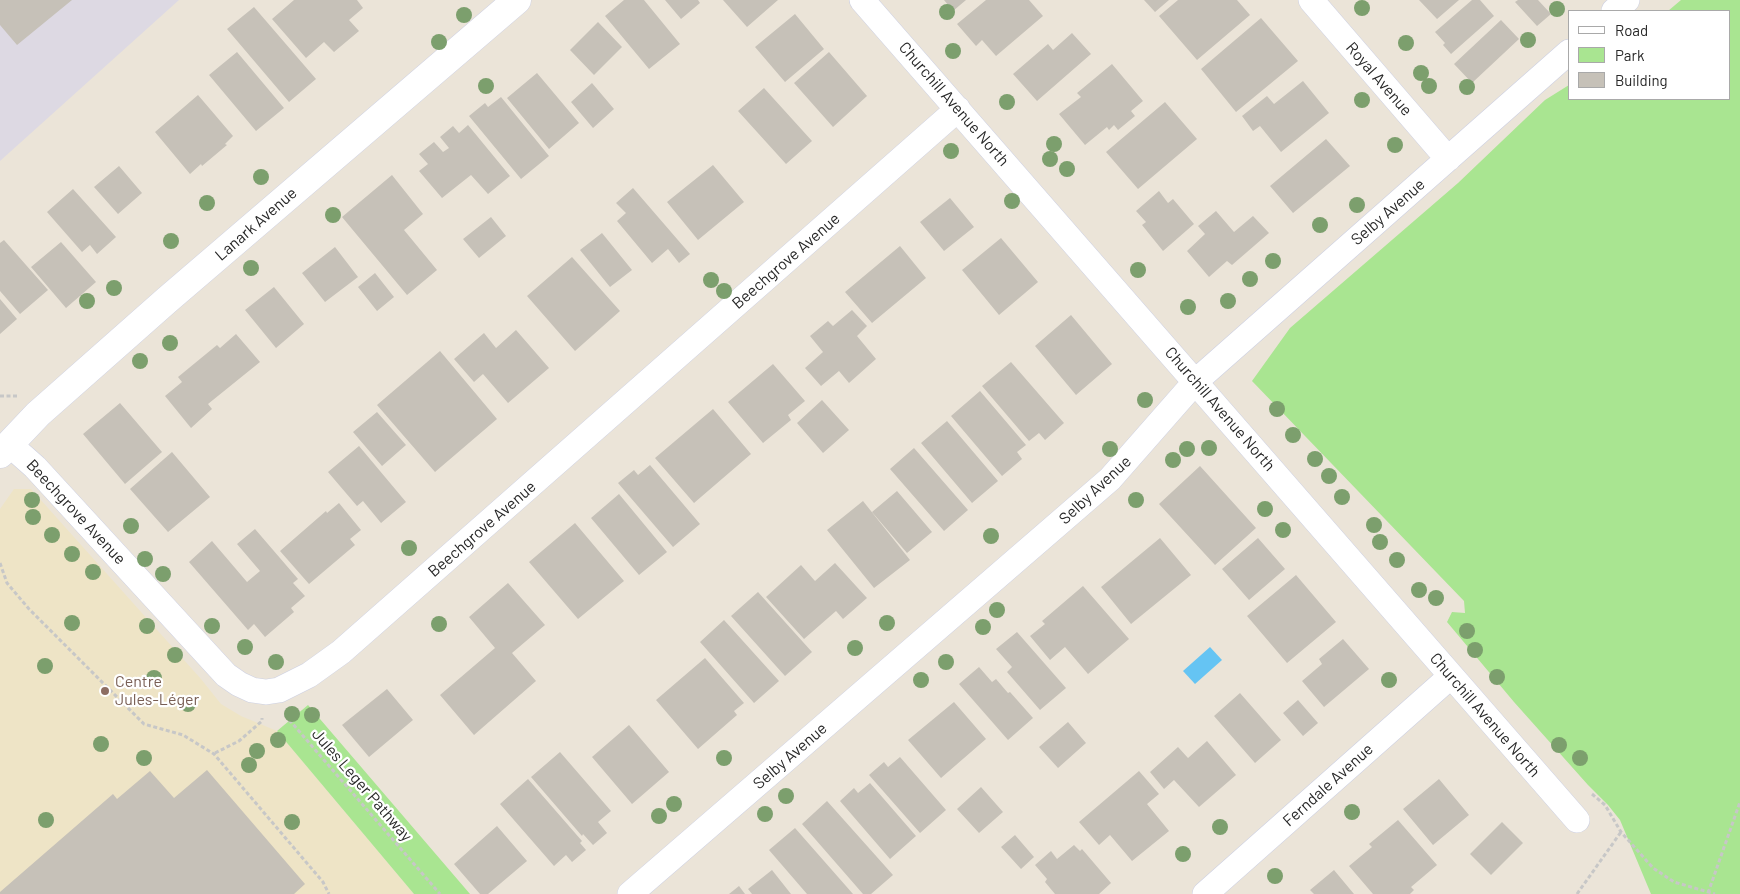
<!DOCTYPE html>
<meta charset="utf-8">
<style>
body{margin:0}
#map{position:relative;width:1740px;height:894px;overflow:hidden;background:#ebe4d8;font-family:Barlow,sans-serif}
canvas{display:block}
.legend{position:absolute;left:1568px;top:10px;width:162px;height:90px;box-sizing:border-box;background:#fff;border:1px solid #a9a9a9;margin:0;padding:6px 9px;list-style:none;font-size:15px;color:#282828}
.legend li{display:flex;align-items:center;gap:10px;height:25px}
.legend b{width:25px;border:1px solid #a9a9a9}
</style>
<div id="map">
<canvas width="1740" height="894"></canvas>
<ul class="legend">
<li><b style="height:6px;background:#fff"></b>Road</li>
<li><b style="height:14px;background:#a9e591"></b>Park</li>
<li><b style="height:14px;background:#c6c1b8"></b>Building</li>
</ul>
</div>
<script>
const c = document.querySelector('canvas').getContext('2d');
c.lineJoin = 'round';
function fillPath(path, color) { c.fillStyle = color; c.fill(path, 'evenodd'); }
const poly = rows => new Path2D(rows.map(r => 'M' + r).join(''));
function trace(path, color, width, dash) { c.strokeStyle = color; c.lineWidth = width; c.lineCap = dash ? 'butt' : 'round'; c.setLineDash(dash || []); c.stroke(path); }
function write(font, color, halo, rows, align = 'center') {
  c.font = font + ' Barlow,sans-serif'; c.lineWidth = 4.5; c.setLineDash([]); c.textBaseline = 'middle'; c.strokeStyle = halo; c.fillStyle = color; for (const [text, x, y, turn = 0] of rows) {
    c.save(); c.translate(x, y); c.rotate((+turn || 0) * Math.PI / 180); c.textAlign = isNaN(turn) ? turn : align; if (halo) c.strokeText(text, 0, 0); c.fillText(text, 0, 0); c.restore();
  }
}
const industrial = poly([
 [0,0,179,0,0,161]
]);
const education = poly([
 [14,489,31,489,201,679,221,704,241,716,277,731,414,894,0,894,0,509]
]);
const green = poly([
 [1681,0,1740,0,1740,894,1651,894,1620,820,1608,805,1588,785,1514,702,1447,622,1452,612,1465,613,1464,601,1252,381,1290,328,1458,183,1545,100,1569,85,1569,99,1729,99,1729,11,1668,11],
 [308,705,470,894,414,894,277,731]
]);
const water = poly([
 [1210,647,1222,660,1195,684,1183,671]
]);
const building = poly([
 [0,0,72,0,17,45,0,25],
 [294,0,357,0,363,8,349,20,359,31,334,52,324,42,306,58,272,19],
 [624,0,644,0,680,44,649,69,605,16],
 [665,0,698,0,700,3,681,19],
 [723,0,778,0,747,27],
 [944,0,966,0,953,11],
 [986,0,1029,0,1043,16,996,56,982,40,976,46,957,24],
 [1144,0,1169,0,1155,12],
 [1178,0,1237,0,1250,15,1197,60,1159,16],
 [1419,0,1459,0,1437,19],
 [1472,0,1480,0,1494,16,1451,54,1443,45,1445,43,1435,32],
 [1518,0,1538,0,1551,14,1537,26,1515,2],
 [254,7,316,79,289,102,227,29],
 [795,14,824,49,785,82,755,47],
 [1261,18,1298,61,1236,112,1201,69],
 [1501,20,1519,39,1472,83,1454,64],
 [598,22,622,47,594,75,570,50],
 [1072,33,1091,54,1037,101,1013,74,1048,44,1053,50],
 [237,52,284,108,256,131,209,75],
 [829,52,867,96,833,127,794,83],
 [1112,64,1143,101,1131,111,1135,116,1118,130,1114,125,1109,130,1107,127,1085,145,1059,114,1081,97,1077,93],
 [537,73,579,123,549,149,507,98],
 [1303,81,1329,113,1281,152,1260,126,1253,131,1242,116,1267,96,1274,104],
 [592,83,614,109,593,128,571,102],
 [764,88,812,141,786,164,738,111],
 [198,95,233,136,225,144,227,145,202,166,201,164,190,174,155,132],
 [501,97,549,156,521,179,469,116,485,103,488,107],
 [1165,102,1197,139,1138,189,1106,152],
 [468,125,510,176,488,194,471,175,442,198,419,171,428,164,419,154,434,142,443,152,449,148,440,137,453,126,459,133],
 [1326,139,1350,166,1293,213,1270,186],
 [713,165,744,202,698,240,667,202],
 [119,166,142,193,118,214,94,187],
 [392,175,423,214,404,230,437,270,407,295,342,217],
 [633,188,690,254,679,263,668,249,652,263,617,221,626,213,616,203],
 [73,189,116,237,97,254,90,245,82,252,47,212],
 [1159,191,1168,203,1173,199,1194,224,1163,251,1142,225,1146,222,1136,211],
 [950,198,974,227,944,251,920,222],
 [1216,211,1234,232,1253,216,1269,233,1232,265,1227,261,1209,277,1187,251,1205,234,1198,226],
 [491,217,506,236,479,258,463,239],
 [602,233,632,270,610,287,580,250],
 [1001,238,1038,282,999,315,962,270],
 [4,240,48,290,20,314,0,291,0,243],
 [61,242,96,282,66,308,31,267],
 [900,246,926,278,872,323,845,292],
 [335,247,358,277,325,302,302,273],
 [572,257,620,311,575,351,527,296],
 [375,273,394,297,377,311,358,287],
 [274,287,304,324,276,348,245,310],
 [0,299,17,319,0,334],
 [852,310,867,326,857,336,876,359,849,383,839,371,821,386,805,368,823,352,810,336,828,321,833,326],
 [1071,315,1112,364,1076,395,1035,346],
 [516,330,549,368,508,403,483,374,474,382,454,359,484,333,496,348],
 [236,334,260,362,208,404,212,409,191,428,165,396,182,382,178,377,217,345,220,348],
 [440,351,497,419,435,472,377,405],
 [1011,362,1064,423,1045,440,1039,433,1029,441,982,386],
 [773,364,805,401,788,415,791,420,763,443,728,402],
 [980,391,1026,445,1017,452,1022,459,1002,476,951,416],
 [822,400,849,430,823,453,797,423],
 [120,403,162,452,125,484,83,434],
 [713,409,751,454,694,503,655,458],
 [377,412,406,445,382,466,353,432],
 [947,421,998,481,972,503,921,443],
 [359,446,406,502,381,523,363,501,357,506,328,472],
 [914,448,968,510,944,531,890,469],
 [172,452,210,497,168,532,130,489],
 [650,465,700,524,673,547,618,483,634,470,638,475],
 [1200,466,1256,528,1215,565,1159,504],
 [897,491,932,532,907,553,872,512],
 [619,494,667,552,639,575,591,518],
 [863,501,910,560,874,588,827,530],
 [339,503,361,530,350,539,355,545,309,584,280,551,326,511,327,513],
 [575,523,624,581,578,619,529,562],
 [255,529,298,579,293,583,305,596,291,608,294,612,265,637,254,624,248,630,189,562,212,541,247,582,260,571,237,544],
 [1160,538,1191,575,1131,624,1101,587],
 [1258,538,1285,569,1249,600,1222,569],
 [835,563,867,598,843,619,836,611,804,639,766,597,801,565,815,581],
 [1296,575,1336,622,1287,663,1247,616],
 [508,583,545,625,512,653,536,681,474,735,440,695,495,648,469,617],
 [1083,586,1129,639,1088,674,1065,647,1050,660,1030,636,1045,624,1042,621],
 [758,592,812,652,785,676,731,616],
 [724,620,779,681,754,703,700,642],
 [1017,632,1066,688,1040,710,1007,672,1012,667,996,649],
 [1343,639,1369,669,1324,707,1302,681,1322,664,1319,659],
 [705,658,744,703,734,711,737,715,698,749,656,700],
 [979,667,992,682,996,679,1008,693,1010,692,1033,718,1008,740,959,684],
 [387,689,413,720,369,757,342,725],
 [1240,693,1281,740,1255,763,1214,716],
 [1298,700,1318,723,1303,736,1283,713],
 [954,702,986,739,941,778,908,740],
 [1068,722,1086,743,1058,768,1039,747],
 [629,725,669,772,632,804,592,757],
 [1207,741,1236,775,1199,807,1174,780,1164,789,1150,772,1178,747,1188,758],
 [560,752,611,811,598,822,607,833,593,845,583,834,582,836,531,777],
 [900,757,946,810,920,833,869,775,884,762,888,767],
 [207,770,305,884,294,894,0,894,0,892,113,794,117,799,150,771,174,798],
 [1139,771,1159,794,1147,804,1169,831,1132,861,1110,835,1099,845,1079,822],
 [528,779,582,841,580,843,586,850,572,862,566,855,554,866,500,804],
 [1439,779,1469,815,1433,845,1403,809],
 [870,783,916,836,890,859,840,801,854,788,858,793],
 [981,787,1003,812,979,833,957,809],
 [827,801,893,875,871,894,863,894,802,824],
 [1398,820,1437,865,1411,887,1414,890,1410,894,1373,894,1349,866,1372,847,1369,844],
 [1502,822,1523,843,1491,875,1470,854],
 [497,826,527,861,488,894,480,894,454,864],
 [795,828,853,894,807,894,769,850],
 [1015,835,1034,857,1021,869,1001,847],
 [1074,845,1080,851,1082,849,1111,883,1099,894,1055,894,1045,882,1047,879,1035,865,1051,851,1057,859],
 [772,870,791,894,752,894,748,889],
 [1334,870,1354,894,1314,894,1310,890],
 [739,886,745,894,729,894]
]);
const path = poly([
 [0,396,17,396],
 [0,563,7,583,29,609,144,724,183,735,214,754,323,882,329,894],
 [285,715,440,894],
 [215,753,239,741,262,721,262,718],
 [1592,794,1605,805,1621,832,1653,868,1674,882,1715,894],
 [1708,893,1740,802],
 [1577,894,1621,832]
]);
const street = poly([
 [862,0,1577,820],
 [1311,0,1448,159],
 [1614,11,1627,0],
 [9,444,35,467,226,675,239,684,252,690,266,692,279,690,309,675,341,652,958,109],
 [630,894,1110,479,1196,381,1569,52],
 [1205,894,1451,676]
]);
const secondary = poly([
 [0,454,38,414,167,300,517,0]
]);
const trees = [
 [1362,8],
 [1557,9],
 [947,12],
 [464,15],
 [1528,40],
 [439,42],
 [1406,43],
 [953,51],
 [1421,73],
 [486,86],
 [1429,86],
 [1467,87],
 [1362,100],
 [1007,102],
 [1054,144],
 [1395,145],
 [951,151],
 [1050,159],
 [1067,169],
 [261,177],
 [1012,201],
 [207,203],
 [1357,205],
 [333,215],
 [1320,225],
 [171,241],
 [1273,261],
 [251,268],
 [1138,270],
 [1250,279],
 [711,280],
 [114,288],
 [724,291],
 [87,301],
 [1228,301],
 [1188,307],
 [170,343],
 [140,361],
 [1145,400],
 [1277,409],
 [1293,435],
 [1209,448],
 [1110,449],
 [1187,449],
 [1315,459],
 [1173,460],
 [1329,476],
 [1342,497],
 [32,500],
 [1136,500],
 [1265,509],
 [33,517],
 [1374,525],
 [131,526],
 [1283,530],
 [52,535],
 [991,536],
 [1380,542],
 [409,548],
 [72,554],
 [145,559],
 [1397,560],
 [93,572],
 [163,574],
 [1419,590],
 [1436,598],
 [997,610],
 [72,623],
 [887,623],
 [439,624],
 [147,626],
 [212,626],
 [983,627],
 [1467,631],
 [245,647],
 [855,648],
 [1475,650],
 [175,655],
 [276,662],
 [946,662],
 [45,666],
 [1497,677],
 [154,678],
 [921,680],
 [1389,680],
 [188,704],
 [292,714],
 [312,715],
 [278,740],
 [101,744],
 [1559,745],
 [257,751],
 [144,758],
 [724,758],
 [1580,758],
 [249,765],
 [786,796],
 [674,804],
 [1352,812],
 [765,814],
 [659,816],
 [46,820],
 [292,822],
 [1220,827],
 [1183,854],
 [1275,876]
];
const markers = [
 [105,691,5,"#8d6e63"]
];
const streetNames = [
 ["Royal Avenue",1379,79,49],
 ["Churchill Avenue North",954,104,49],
 ["Selby Avenue",1388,212,-41],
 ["Lanark Avenue",256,224,-41],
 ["Beechgrove Avenue",786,261,-41],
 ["Churchill Avenue North",1220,409,49],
 ["Selby Avenue",1095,490,-43],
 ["Beechgrove Avenue",76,512,47],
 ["Beechgrove Avenue",482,529,-41],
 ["Churchill Avenue North",1485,715,49],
 ["Selby Avenue",790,756,-41],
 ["Jules Leger Pathway",362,785,49],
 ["Ferndale Avenue",1328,785,-42]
];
const educationNames = [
 ["Centre",115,682],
 ["Jules-Léger",115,700]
];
fillPath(industrial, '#ddd9e3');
fillPath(education, '#eee4c6');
fillPath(green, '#a9e591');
fillPath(water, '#65c4f3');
fillPath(building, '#c6c1b8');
trace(street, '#cdd0e2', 26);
trace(secondary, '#cdd0e2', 29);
trace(path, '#c7c7c7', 3, [4, 2.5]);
trace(street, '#fff', 25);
trace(secondary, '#fff', 28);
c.fillStyle = '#7c9f6d';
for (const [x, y] of trees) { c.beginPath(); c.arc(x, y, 8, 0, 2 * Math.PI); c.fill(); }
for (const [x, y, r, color] of markers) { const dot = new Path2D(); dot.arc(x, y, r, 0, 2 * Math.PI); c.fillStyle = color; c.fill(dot); trace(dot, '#fff', 2); }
write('16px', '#282828', '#fff', streetNames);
write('16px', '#785e54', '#fff', educationNames, 'left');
</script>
